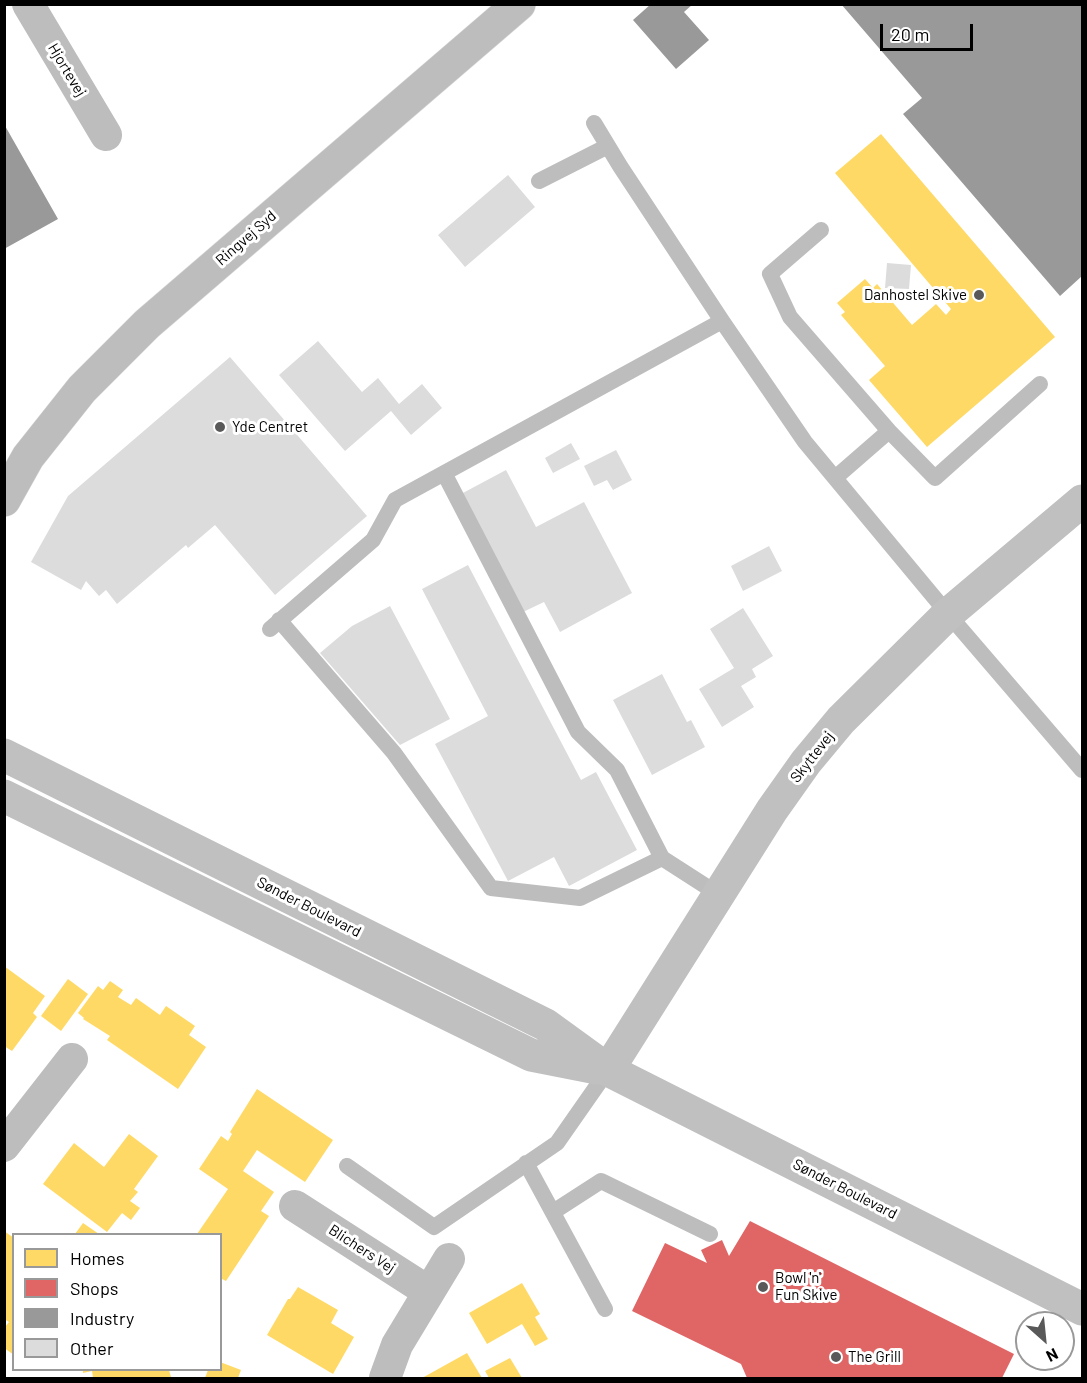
<!DOCTYPE html>
<meta charset="utf-8">
<style>
body{margin:0}
#map{position:relative;width:1087px;height:1383px;overflow:hidden;background:#fff;font-family:Barlow,sans-serif}
canvas{display:block}
.frame{position:absolute;inset:0;border:6px solid #000;pointer-events:none}
.legend{position:absolute;left:12px;top:1233px;width:210px;height:138px;box-sizing:border-box;background:#fff;border:2px solid #999;margin:0;padding:8px 10px;list-style:none;font-size:18px;color:#000}
.legend li{display:flex;align-items:center;gap:12px;height:30px}
.legend b{width:30px;border:2px solid #999}
.north{position:absolute;left:1015px;top:1311px;width:60px;height:60px;box-sizing:border-box;background:#fff;border:2px solid #999;border-radius:50%;rotate:153deg;font-size:16px;font-weight:700;line-height:24px;text-align:center;color:#000}
.north::after{content:'';display:block;margin:auto;width:21px;height:27px;background:#595959;clip-path:polygon(50% 0,100% 100%,50% 72%,0 100%)}
.scale{position:absolute;left:880px;top:24px;width:93px;height:27px;box-sizing:border-box;border:3px solid #000;border-top:0;padding-left:8px;font-size:18px;line-height:21px;white-space:nowrap;color:#000;-webkit-text-stroke:4px #fff;paint-order:stroke}
</style>
<div id="map">
<canvas width="1087" height="1383"></canvas>
<div class="frame"></div>
<ul class="legend">
<li><b style="height:16px;background:#ffd966"></b>Homes</li>
<li><b style="height:16px;background:#e06666"></b>Shops</li>
<li><b style="height:16px;background:#999"></b>Industry</li>
<li><b style="height:16px;background:#dcdcdc"></b>Other</li>
</ul>
<div class="north">N</div>
<div class="scale">20 m</div>
</div>
<script>
const c = document.querySelector('canvas').getContext('2d');
c.lineJoin = 'round';
function fillPath(path, color) { c.fillStyle = color; c.fill(path, 'evenodd'); }
const poly = rows => new Path2D(rows.map(r => 'M' + r).join(''));
function trace(path, color, width, dash) { c.strokeStyle = color; c.lineWidth = width; c.lineCap = dash ? 'butt' : 'round'; c.setLineDash(dash || []); c.stroke(path); }
function write(font, color, halo, rows, align = 'center') {
  c.font = font + ' Barlow,sans-serif'; c.lineWidth = 6; c.setLineDash([]); c.textBaseline = 'middle'; c.strokeStyle = halo; c.fillStyle = color; for (const [text, x, y, turn = 0] of rows) {
    c.save(); c.translate(x, y); c.rotate((+turn || 0) * Math.PI / 180); c.textAlign = isNaN(turn) ? turn : align; if (halo) c.strokeText(text, 0, 0); c.fillText(text, 0, 0); c.restore();
  }
}
const homes = poly([
 [881,134,1055,337,927,447,869,380,885,366,841,315,845,312,837,303,865,279,873,288,877,284,912,325,936,304,946,315,951,309,835,173],
 [4,966,45,996,33,1013,37,1017,12,1051,4,1046],
 [68,979,88,994,61,1031,41,1016],
 [110,981,123,990,118,997,131,1005,136,998,160,1015,166,1006,195,1026,189,1035,206,1047,178,1089,107,1040,110,1036,83,1019,84,1018,78,1013,98,986,103,990],
 [257,1089,333,1140,305,1182,257,1150,243,1171,274,1192,261,1211,269,1216,226,1281,220,1278,220,1234,197,1234,228,1189,199,1169,221,1136,228,1141,232,1134,230,1132],
 [129,1134,158,1156,134,1189,138,1192,130,1201,140,1208,131,1220,122,1213,107,1232,43,1184,74,1143,104,1167],
 [83,1223,99,1234,75,1234],
 [4,1231,14,1238,14,1355,4,1348,4,1328,9,1322,4,1319],
 [522,1283,540,1314,535,1317,548,1339,535,1346,522,1324,487,1344,469,1313],
 [298,1287,338,1310,331,1323,354,1337,333,1374,267,1335,288,1299,290,1299],
 [467,1353,482,1378,422,1378],
 [510,1358,522,1378,489,1378,485,1371],
 [220,1362,241,1370,238,1378,205,1378,208,1370,220,1370],
 [83,1370,169,1370,171,1377,161,1378,93,1378,92,1371,83,1373]
]);
const shops = poly([
 [750,1221,1014,1354,1002,1378,747,1378,741,1364,632,1311,665,1243,707,1263,701,1250,722,1240,729,1256]
]);
const industry = poly([
 [651,4,693,4,684,12,709,40,676,69,633,20],
 [841,4,1082,4,1082,276,1060,296,903,114,922,98],
 [4,124,58,219,4,249]
]);
const building = poly([
 [508,175,535,207,465,267,438,235],
 [887,263,911,265,909,289,885,288],
 [318,341,362,392,378,378,399,404,422,384,442,408,411,435,391,411,345,451,279,375],
 [230,357,367,516,275,595,215,525,188,548,186,545,117,604,106,590,99,596,86,581,81,590,31,562,68,496],
 [571,443,580,459,553,473,545,458],
 [616,450,632,480,613,490,607,480,594,486,584,466],
 [506,470,536,527,584,502,632,593,560,632,544,602,523,612,461,494],
 [769,546,782,571,743,591,731,566],
 [468,565,581,780,596,772,637,850,569,886,554,857,508,881,435,744,488,716,422,589],
 [390,606,450,719,400,745,320,653,352,626],
 [743,608,773,656,752,669,756,677,741,686,754,707,722,727,699,689,734,668,710,629],
 [662,674,687,722,691,720,705,747,652,775,613,700]
]);
const lane = poly([
 [594,123,620,166,722,321,805,442,948,614,1082,770],
 [539,181,608,146],
 [821,230,770,274,790,317,889,431],
 [444,473,578,732,617,770,662,858,718,894],
 [835,478,889,431,935,478,1040,384],
 [279,620,394,753,491,888,580,898,662,858],
 [270,629,373,540,395,500,722,321],
 [526,1163,605,1309],
 [347,1166,434,1227,557,1143,608,1070],
 [553,1212,601,1181,710,1234]
]);
const street = poly([
 [28,4,106,135],
 [4,1146,72,1059],
 [295,1206,429,1292],
 [385,1378,397,1345,449,1259]
]);
const secondary = poly([
 [4,755,546,1025,608,1070,1082,1309],
 [4,796,531,1055,597,1068],
 [608,1070,772,810,806,762,841,720,948,614,1082,501]
]);
const primary = poly([
 [4,500,28,457,82,389,147,324,519,4]
]);
const markers = [
 [979,295,6,"#595959"],
 [220,427,6,"#595959"],
 [763,1287,6,"#595959"],
 [836,1357,6,"#595959"]
];
const streetNames = [
 ["Hjortevej",67,70,59],
 ["Ringvej Syd",246,238,-41],
 ["Skyttevej",812,757,-52],
 ["Sønder Boulevard",309,907,27],
 ["Sønder Boulevard",845,1189,27],
 ["Blichers Vej",362,1249,33]
];
const poiNames = [
 ["Danhostel Skive",967,295,"right"],
 ["Yde Centret",232,427],
 ["Bowl 'n'",775,1278],
 ["Fun Skive",775,1295],
 ["The Grill",848,1357]
];
fillPath(homes, '#ffd966');
fillPath(shops, '#e06666');
fillPath(industry, '#999');
fillPath(building, '#dcdcdc');
trace(primary, '#dbdbdb', 34);
trace(lane, '#bdbdbd', 16);
trace(street, '#bdbdbd', 32);
trace(secondary, '#c0c0c0', 33);
trace(primary, '#bdbdbd', 33);
for (const [x, y, r, color] of markers) { const dot = new Path2D(); dot.arc(x, y, r, 0, 2 * Math.PI); c.fillStyle = color; c.fill(dot); trace(dot, '#fff', 2); }
write('15px', '#000', '#fff', streetNames);
write('15px', '#000', '#fff', poiNames, 'left');
</script>
